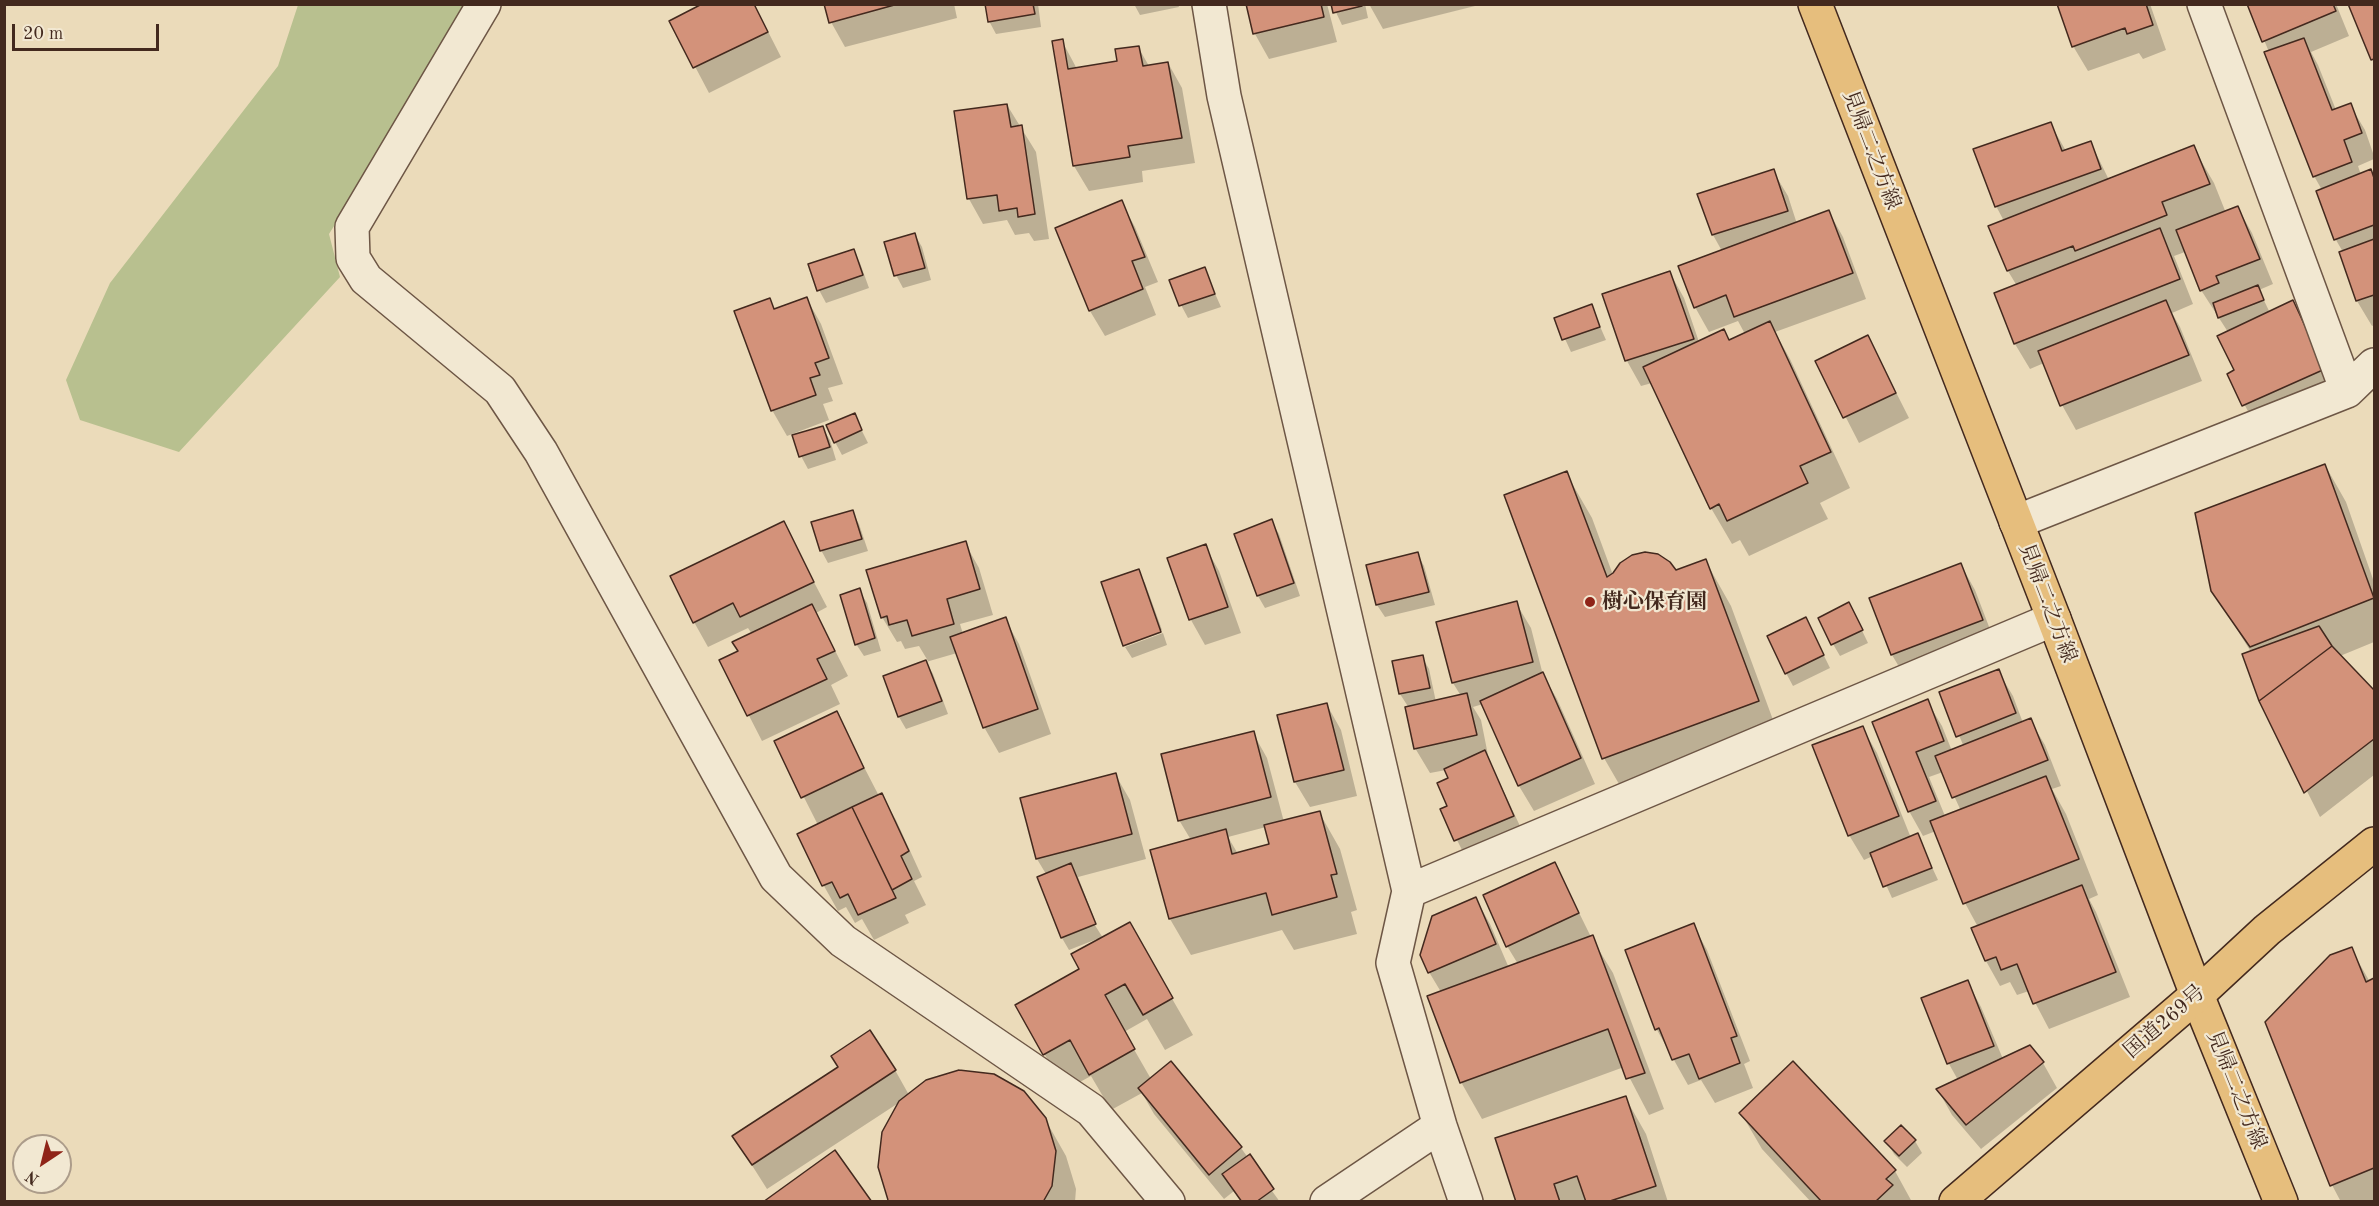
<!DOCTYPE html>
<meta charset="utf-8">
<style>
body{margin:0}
#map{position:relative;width:2379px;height:1206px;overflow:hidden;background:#ebdbba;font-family:"Old Standard TT",serif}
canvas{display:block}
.frame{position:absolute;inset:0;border:6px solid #43291e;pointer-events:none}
.north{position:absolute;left:12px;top:1134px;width:60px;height:60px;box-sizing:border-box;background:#f2e8d2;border:2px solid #ac9c8a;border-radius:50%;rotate:215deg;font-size:16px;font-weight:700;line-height:24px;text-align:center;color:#43291e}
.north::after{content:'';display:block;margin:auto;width:21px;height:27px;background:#8f2418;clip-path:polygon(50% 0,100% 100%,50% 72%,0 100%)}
.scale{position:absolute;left:12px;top:24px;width:147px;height:27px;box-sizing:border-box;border:3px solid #43291e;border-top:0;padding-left:8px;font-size:18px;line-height:21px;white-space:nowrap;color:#43291e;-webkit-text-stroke:4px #f2e8d2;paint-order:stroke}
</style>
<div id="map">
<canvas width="2379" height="1206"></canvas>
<div class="frame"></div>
<div class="north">N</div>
<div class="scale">20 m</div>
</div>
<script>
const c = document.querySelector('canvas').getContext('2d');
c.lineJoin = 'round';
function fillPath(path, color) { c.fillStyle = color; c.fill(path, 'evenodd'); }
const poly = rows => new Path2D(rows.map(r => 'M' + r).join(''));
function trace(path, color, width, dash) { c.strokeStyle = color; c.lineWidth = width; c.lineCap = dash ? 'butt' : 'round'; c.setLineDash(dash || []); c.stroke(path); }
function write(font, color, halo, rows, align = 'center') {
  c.font = font + ' "Old Standard TT","Noto Serif JP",serif'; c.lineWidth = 4.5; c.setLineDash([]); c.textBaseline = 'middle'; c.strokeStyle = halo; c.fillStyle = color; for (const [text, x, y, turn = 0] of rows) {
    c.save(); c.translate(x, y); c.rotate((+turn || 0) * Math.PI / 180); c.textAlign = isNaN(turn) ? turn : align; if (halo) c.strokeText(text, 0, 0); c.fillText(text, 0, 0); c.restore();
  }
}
const green = poly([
 [298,5,473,5,329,234,340,277,179,452,80,420,66,380,110,283,278,66]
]);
const shadow = poly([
 [754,4,781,57,709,93,671,21],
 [826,4,954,4,957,18,845,47,831,22],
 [986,4,1038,4,1041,27,996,34,989,21],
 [1134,4,1178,4,1179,7,1140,15],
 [1247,4,1327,4,1337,42,1269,59,1255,34],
 [1332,4,1365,4,1368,18,1342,25],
 [1369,4,1475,4,1475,6,1383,29],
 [2058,4,2150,4,2166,50,2143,59,2139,53,2088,71,2073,46],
 [2249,4,2336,4,2349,36,2311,52,2318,65,2336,110,2350,105,2365,130,2374,156,2374,159,2358,166,2361,175,2370,171,2374,178,2374,325,2372,326,2357,301,2340,253,2343,252,2336,240,2317,192,2322,190,2314,176,2269,52],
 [2350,4,2374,4,2374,63,2373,60],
 [1062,41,1077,69,1119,62,1138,47,1149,66,1168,63,1182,88,1195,163,1142,171,1143,182,1089,191,1074,166,1054,42],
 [1007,105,1036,152,1049,239,1034,241,1029,233,1015,235,1007,220,983,224,969,199],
 [2050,123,2066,151,2091,143,2109,180,2193,147,2214,183,2226,213,2238,208,2252,233,2273,284,2259,290,2270,313,2292,302,2307,327,2338,394,2258,431,2229,374,2236,371,2228,332,2201,290,2185,252,2174,256,2193,304,2172,313,2180,327,2202,381,2076,430,2062,405,2044,363,2030,369,2015,344,2017,286,2008,271,1990,226,2004,221,1996,206],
 [1773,171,1788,196,1797,224,1829,212,1843,237,1866,299,1775,332,1790,359,1850,488,1820,503,1828,519,1749,556,1740,540,1732,544,1711,508,1652,383,1641,386,1627,361,1604,295,1670,273,1684,298,1699,342,1729,341,1745,334,1738,321,1709,332,1695,307,1722,251,1713,235,1699,195],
 [1121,202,1135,227,1158,282,1145,287,1156,315,1105,336,1090,311,1057,228],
 [915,235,922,247,931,280,903,288,896,275],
 [853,250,860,263,869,288,826,303,819,290],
 [1204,269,1221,307,1188,318,1181,305],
 [807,299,821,324,843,384,828,388,833,401,823,404,829,420,787,436,772,410,775,311],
 [1591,306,1606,340,1571,352,1556,319],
 [1868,337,1909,418,1859,443,1817,361],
 [854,415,868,443,842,455,835,442],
 [822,427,830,440,836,460,808,469,801,456],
 [2325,465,2346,502,2374,582,2374,642,2340,656,2374,692,2374,775,2320,817,2261,700,2251,652,2213,591],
 [1566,473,1592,518,1613,575,1676,572,1705,560,1731,606,1783,747,1630,803,1604,758],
 [852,512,859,524,868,551,828,563,821,550],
 [1271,521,1279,534,1300,596,1265,608,1258,596,1236,535],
 [783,523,827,607,816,613,848,676,831,685,840,704,762,741,721,661,740,652,752,634,748,628,708,647,694,622],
 [965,543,979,568,993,615,960,624,963,634,1005,619,1019,644,1051,734,999,753,984,727,957,653,926,662,933,674,948,714,906,729,899,717,884,677,928,661,919,646,905,649,901,641,897,642,882,617],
 [1205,546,1219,571,1241,633,1205,645,1191,620,1169,558],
 [1417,553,1424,566,1435,605,1385,617,1377,605],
 [1961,565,1975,590,1996,645,1907,680,1892,655],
 [1138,571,1145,583,1162,630,1124,644],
 [859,590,867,603,881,651,864,656,856,644],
 [1516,603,1531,628,1543,675,1557,699,1595,784,1534,811,1519,786,1483,704,1473,707,1481,720,1489,760,1527,841,1470,866,1442,810,1449,807,1450,778,1446,770,1430,773,1415,748,1409,708,1400,694,1422,657,1429,669,1436,702,1461,696,1453,683,1438,623],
 [1855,616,1868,643,1840,656,1833,644],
 [1806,619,1830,668,1793,686,1786,673],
 [1163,633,1167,645,1132,658,1125,647],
 [1998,671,2013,696,2023,723,2030,720,2045,745,2061,786,2052,789,2066,814,2098,895,2089,899,2096,912,2130,997,2049,1029,2029,991,2017,995,2010,982,2000,986,1986,961,1973,929,1978,927,1965,903,1936,831,1923,836,1909,811,1873,722,1927,701,1942,726,1952,751,1964,747,1941,693],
 [1943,772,1961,811,1945,816,1929,777],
 [1327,705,1341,730,1357,796,1310,807,1295,782],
 [836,713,879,796,881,795,896,820,922,877,914,881,926,905,905,915,909,923,874,940,862,919,855,923,846,907,838,911,824,886,799,834,818,825,776,742],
 [1862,727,1877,753,1911,838,1917,835,1938,880,1892,898,1873,856,1864,860,1849,835],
 [1253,733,1267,758,1284,822,1319,812,1340,849,1357,910,1351,912,1357,934,1294,950,1282,930,1191,955,1170,919,1152,851,1191,840,1179,820],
 [1266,827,1271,845,1238,854,1228,837],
 [1115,774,1130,800,1146,859,1078,877,1094,918,1091,919,1103,938,1129,924,1193,1035,1165,1050,1147,1019,1124,1032,1151,1079,1171,1063,1241,1148,1280,1202,1242,1202,1234,1191,1224,1199,1154,1114,1142,1093,1111,1110,1091,1076,1065,1090,1017,1006,1081,970,1098,941,1097,939,1069,950,1062,938,1038,877,1046,874,1037,859],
 [1555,864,1591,937,1613,973,1664,1109,1649,1115,1624,1067,1482,1119,1461,1082,1441,992,1429,972,1476,899,1490,924,1509,968,1518,964,1507,946],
 [1693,925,1707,950,1750,1061,1744,1064,1753,1088,1715,1103,1701,1080,1688,1085,1657,1030,1627,951],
 [2351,949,2370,982,2374,980,2374,1202,2341,1202,2332,1185],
 [1967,981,1981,1007,2003,1059,2043,1063,2057,1088,1981,1149,1952,1115,1938,1090,1958,1080,1949,1064,1923,998],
 [895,1070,909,1095,1045,1119,1066,1156,1076,1189,1075,1202,891,1202,900,1102,767,1189,734,1137],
 [1625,1097,1646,1134,1668,1202,1517,1202],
 [1741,1113,1895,1171,1912,1202,1811,1202,1762,1149],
 [1886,1141,1915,1141,1922,1153,1907,1167,1894,1154]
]);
const building = poly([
 [702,4,754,4,768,32,693,68,669,21,702,4],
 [824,4,898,4,829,23,824,4],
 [985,4,1033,4,1035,14,988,22,985,4],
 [1246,4,1321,4,1324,17,1253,34,1246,4],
 [1331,4,1362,4,1362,6,1333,13,1331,4],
 [2057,4,2146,4,2153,25,2127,34,2125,28,2072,47,2057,4],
 [2247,4,2333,4,2336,11,2262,42,2247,4],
 [2348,4,2374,4,2374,59,2371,60,2348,4],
 [2304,38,2332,110,2351,103,2362,133,2344,140,2352,162,2313,177,2264,52,2304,38],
 [1063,39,1068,69,1117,61,1115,49,1139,46,1143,66,1168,62,1182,138,1128,146,1130,157,1073,166,1052,41,1063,39],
 [1007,104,1011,127,1022,125,1035,214,1018,217,1017,208,999,211,997,195,967,199,954,111,1007,104],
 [2051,122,2062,151,2091,141,2101,169,1995,207,1973,149,2051,122],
 [2194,145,2210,184,2162,202,2167,215,2075,251,2073,246,2007,271,1988,226,2194,145],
 [1774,169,1788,211,1712,235,1697,194,1774,169],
 [2371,169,2374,178,2374,225,2334,240,2316,191,2371,169],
 [1122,200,1145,257,1132,261,1143,289,1089,311,1055,228,1122,200],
 [2238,206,2260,259,2216,276,2219,283,2200,291,2176,230,2238,206],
 [1829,210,1853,273,1734,317,1726,295,1694,308,1678,266,1829,210],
 [2160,228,2180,279,2014,344,1994,293,2160,228],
 [915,233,925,268,894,276,884,242,915,233],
 [2374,239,2374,295,2356,301,2339,252,2374,239],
 [854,249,863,275,817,291,808,264,854,249],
 [1205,267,1215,294,1179,306,1169,280,1205,267],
 [1670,271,1694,339,1625,361,1602,294,1670,271],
 [2258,285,2264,300,2218,318,2213,303,2258,285],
 [807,297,829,358,815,363,820,375,810,378,816,395,771,411,734,311,770,298,774,309,807,297],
 [2166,300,2189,355,2060,406,2038,351,2166,300],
 [2293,300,2325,369,2242,406,2227,374,2234,370,2217,336,2293,300],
 [1592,304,1600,327,1562,340,1554,318,1592,304],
 [1770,321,1831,452,1800,466,1808,483,1727,521,1719,504,1710,509,1643,367,1724,329,1729,340,1770,321],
 [1868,335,1896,393,1843,418,1815,361,1868,335],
 [855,413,862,430,834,443,826,425,855,413],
 [823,426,830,447,799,457,792,435,823,426],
 [2325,464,2374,598,2250,647,2211,591,2195,513,2325,464],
 [1567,471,1607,577,1613,573,1620,563,1632,555,1645,552,1658,554,1670,562,1676,570,1706,559,1759,701,1602,759,1504,495,1567,471],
 [853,510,862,539,820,551,811,522,853,510],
 [1272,519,1294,583,1257,596,1234,534,1272,519],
 [784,521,814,582,740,617,733,603,693,623,670,576,784,521],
 [966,541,980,589,947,599,954,624,912,636,907,620,889,625,887,616,881,618,866,570,966,541],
 [1206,544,1228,607,1189,620,1167,558,1206,544],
 [1418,552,1429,592,1376,605,1366,565,1418,552],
 [1961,563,1983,620,1891,655,1869,598,1961,563],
 [1139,569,1161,632,1123,646,1101,582,1139,569],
 [860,588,875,638,855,645,840,595,860,588],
 [1517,601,1533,662,1452,683,1436,622,1517,601],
 [1849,602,1863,630,1831,645,1818,618,1849,602],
 [812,604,835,651,817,659,827,679,747,716,719,660,738,651,732,642,812,604],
 [1006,617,1038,709,983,728,950,637,1006,617],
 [1806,617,1824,655,1785,674,1767,636,1806,617],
 [2319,626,2332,646,2259,701,2242,654,2319,626],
 [2332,646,2374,690,2374,739,2304,793,2259,701,2332,646],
 [1423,655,1430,688,1399,694,1392,661,1423,655],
 [926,660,942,701,898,717,883,676,926,660],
 [1999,669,2016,713,1956,737,1939,692,1999,669],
 [1543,672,1581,758,1518,786,1480,701,1543,672],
 [1467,693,1477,735,1414,749,1405,707,1467,693],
 [1928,699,1944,741,1916,752,1936,801,1908,812,1872,722,1928,699],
 [1327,703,1344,770,1294,782,1277,715,1327,703],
 [837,711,864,768,801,798,774,741,837,711],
 [2031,718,2048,760,1952,798,1935,756,2031,718],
 [1863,726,1899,816,1848,836,1812,745,1863,726],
 [1254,731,1271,797,1178,821,1161,754,1254,731],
 [1485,750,1514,816,1454,841,1440,809,1447,806,1437,783,1448,778,1444,769,1485,750],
 [1116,773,1132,834,1036,859,1020,798,1116,773],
 [2046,776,2079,859,1963,904,1930,821,2046,776],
 [882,793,909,851,901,856,912,879,892,890,852,807,882,793],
 [852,807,896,898,858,915,848,894,840,898,832,882,822,886,797,834,852,807],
 [1320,811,1337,874,1331,875,1337,897,1272,915,1266,893,1169,919,1150,850,1226,829,1232,854,1269,844,1264,825,1320,811],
 [1918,833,1932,868,1883,887,1870,853,1918,833],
 [1555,862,1579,913,1506,947,1483,895,1555,862],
 [1071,863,1096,924,1061,938,1037,877,1071,863],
 [2082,885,2116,972,2033,1004,2017,964,2001,970,1996,957,1985,961,1971,928,2082,885],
 [1476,897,1496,944,1428,973,1420,955,1432,916,1476,897],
 [1130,922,1173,998,1143,1015,1125,984,1105,995,1135,1049,1089,1075,1070,1040,1043,1055,1015,1005,1079,969,1071,954,1130,922],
 [1694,923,1737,1036,1731,1038,1740,1063,1699,1079,1689,1054,1672,1060,1659,1028,1655,1030,1625,950,1694,923],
 [1593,935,1645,1073,1626,1079,1608,1029,1460,1083,1427,996,1593,935],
 [2352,947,2366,982,2374,978,2374,1168,2330,1186,2265,1022,2330,955,2352,947],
 [1968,980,1994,1046,1947,1064,1921,998,1968,980],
 [870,1030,896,1070,752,1165,732,1136,838,1067,831,1056,870,1030],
 [2030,1045,2044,1062,1966,1125,1936,1089,2030,1045],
 [1171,1061,1242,1147,1209,1175,1138,1088,1171,1061],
 [1793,1061,1896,1170,1886,1179,1893,1185,1875,1202,1822,1202,1739,1113,1793,1061],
 [959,1070,994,1074,1024,1091,1046,1118,1056,1151,1052,1186,1043,1202,889,1202,888,1200,878,1167,882,1132,899,1101,926,1080,959,1070],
 [1626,1096,1656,1186,1607,1202,1586,1202,1577,1176,1554,1184,1560,1202,1516,1202,1495,1138,1626,1096],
 [1901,1125,1916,1140,1899,1156,1884,1141,1901,1125],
 [835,1150,872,1202,763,1202,835,1150],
 [1250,1154,1274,1189,1256,1202,1242,1202,1222,1174,1250,1154]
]);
const minor = poly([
 [484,4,352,227,353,258,366,279,500,390,541,452,776,877,843,941,1091,1110,1168,1202],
 [1209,4,1224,96,1409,891,1393,963,1440,1126,1466,1202],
 [2204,4,2347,391,2374,365],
 [2016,522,2347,391],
 [1409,891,2054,619],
 [1327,1202,1440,1126]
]);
const major = poly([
 [1815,4,2054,619,2197,995,2281,1202]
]);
const highway = poly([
 [1956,1202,2197,995,2267,930,2374,844]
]);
const markers = [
 [1590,602,6,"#8f2418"]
];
const streetNames = [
 ["見帰二之方線",1871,150,69],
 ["見帰二之方線",2047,603,69],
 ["国道269号",2165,1022,-41],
 ["見帰二之方線",2236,1090,68]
];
const poiNames = [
 ["樹心保育園",1602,602]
];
fillPath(green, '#b8c08f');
fillPath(shadow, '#0003');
fillPath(building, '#d3927a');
trace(building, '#43291e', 1.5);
trace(minor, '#6d5645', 36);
trace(major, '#43291e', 36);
trace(highway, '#43291e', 36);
trace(minor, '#f2e8d2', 33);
trace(major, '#e6be7d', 33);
trace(highway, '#e6be7d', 33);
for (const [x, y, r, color] of markers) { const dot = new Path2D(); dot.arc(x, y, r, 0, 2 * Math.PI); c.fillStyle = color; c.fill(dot); trace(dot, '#f2e8d2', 2); }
write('21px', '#43291e', '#f2e8d2', streetNames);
write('bold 21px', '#43291e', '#f2e8d2', poiNames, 'left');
</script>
